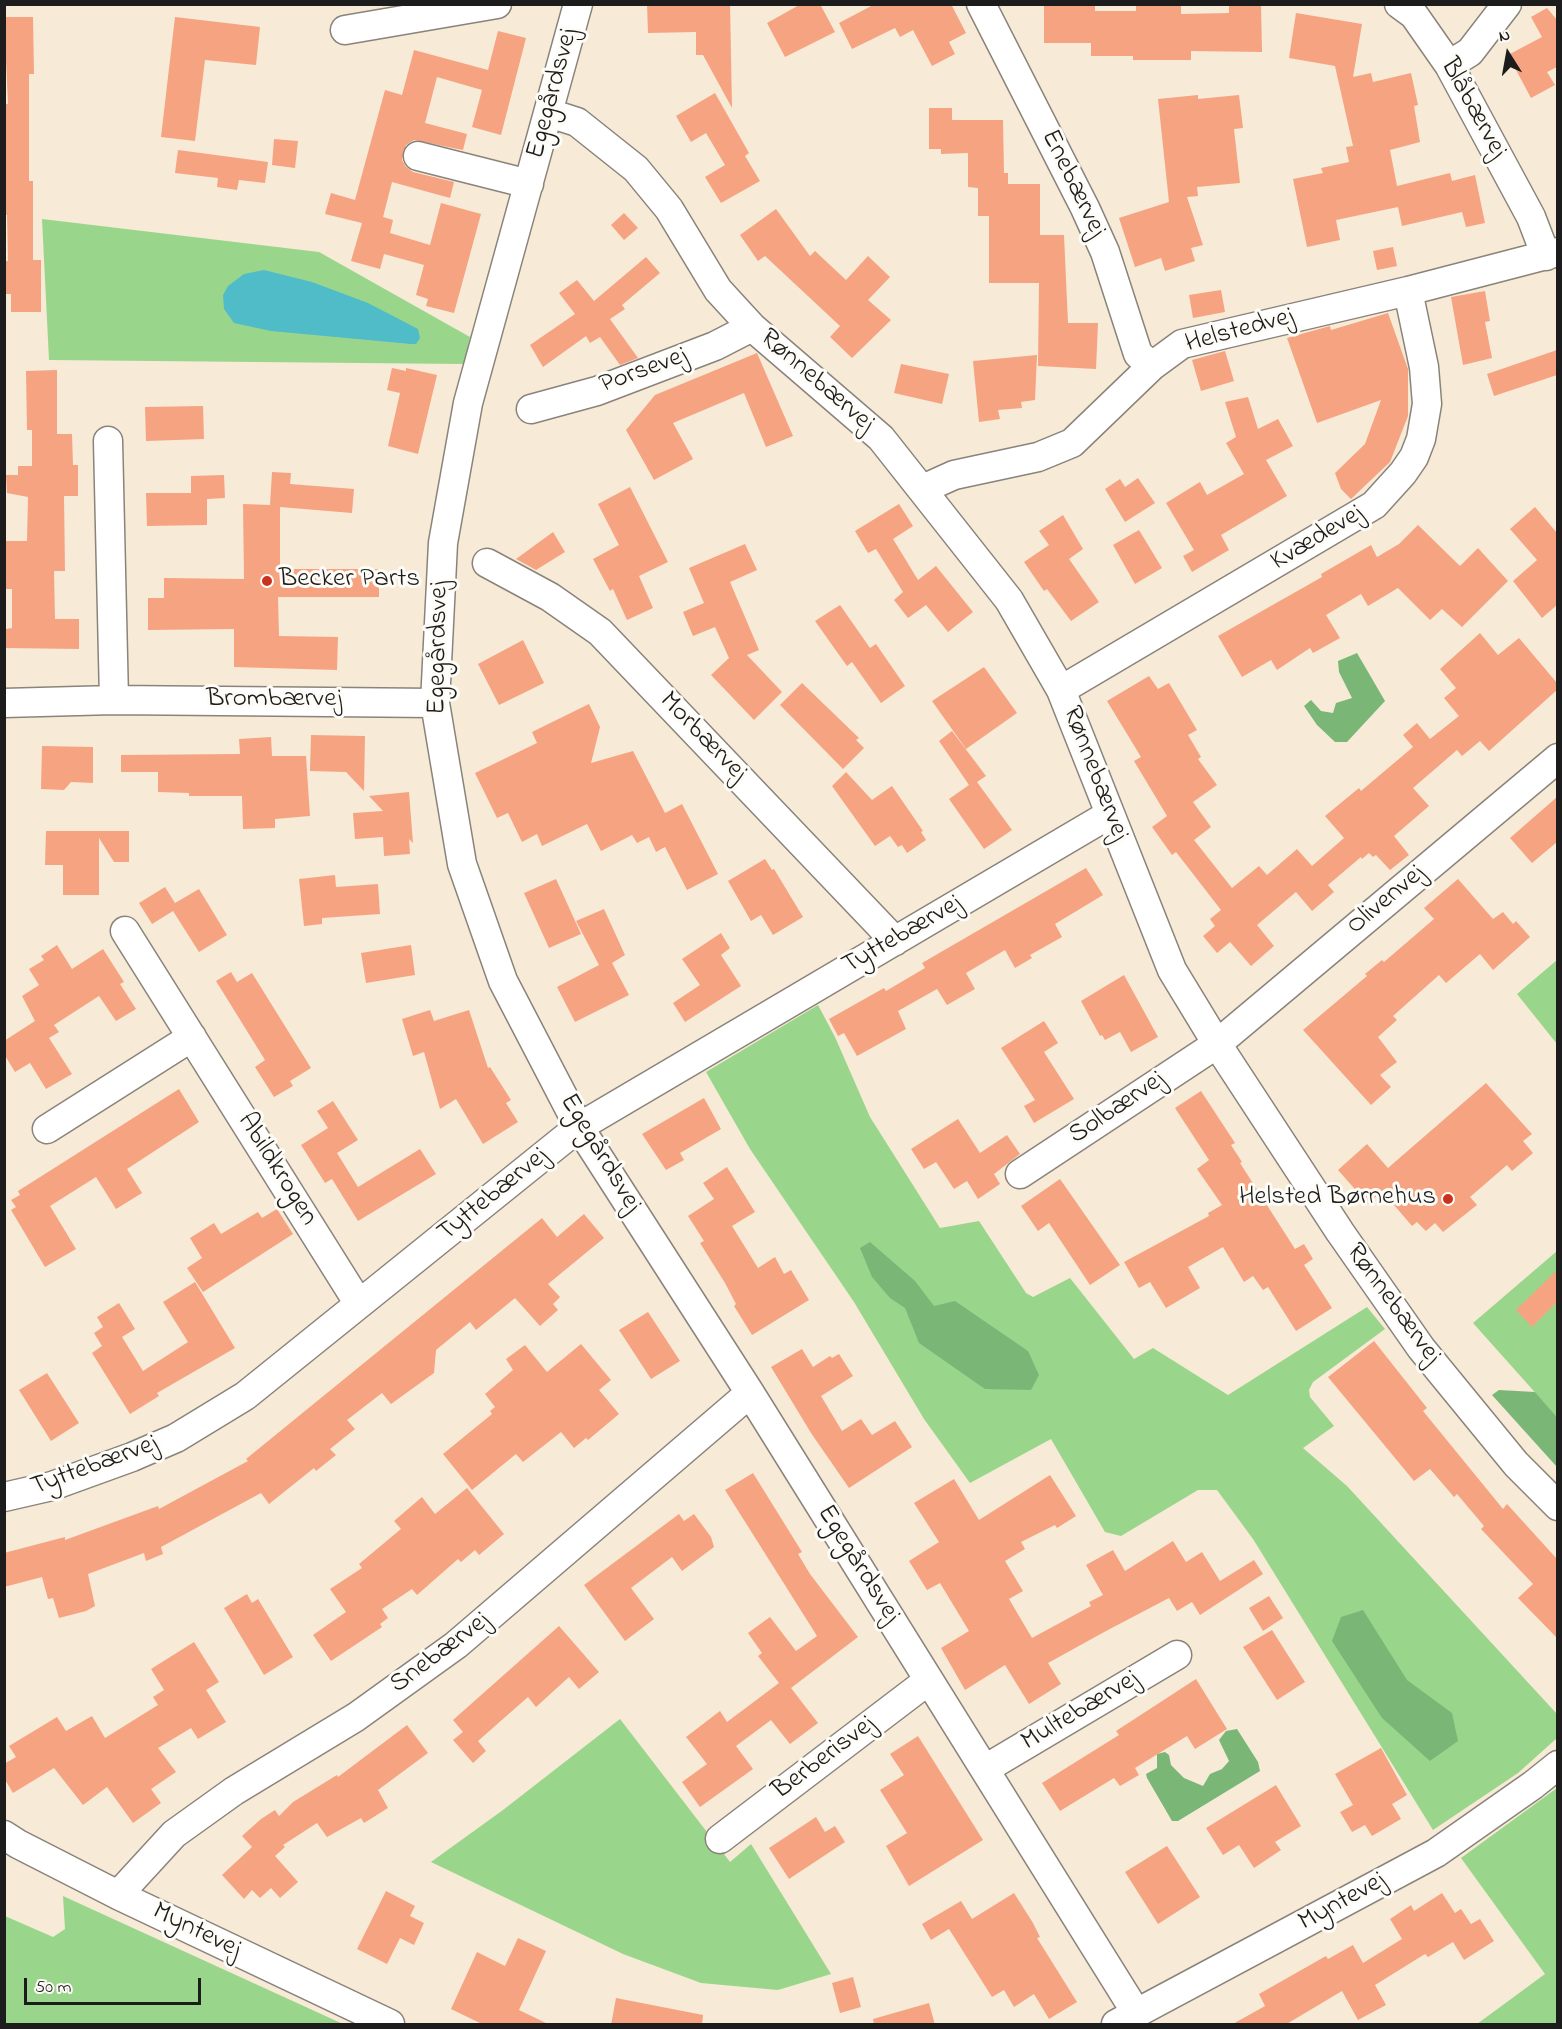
<!DOCTYPE html>
<meta charset="utf-8">
<style>
body{margin:0}
#map{position:relative;width:1562px;height:2029px;overflow:hidden;background:#f7ead7;font-family:"Indie Flower",sans-serif}
canvas{display:block}
.frame{position:absolute;inset:0;border:6px solid #1c1c1c;pointer-events:none}
.north{position:absolute;left:1478px;top:24px;width:60px;height:60px;-webkit-text-stroke:4px #fdfcf7;paint-order:stroke;rotate:349deg;font-size:16px;font-weight:700;line-height:24px;text-align:center;color:#1c1c1c}
.north::after{content:'';display:block;margin:auto;width:21px;height:27px;background:#1c1c1c;clip-path:polygon(50% 0,100% 100%,50% 72%,0 100%)}
.scale{position:absolute;left:24px;top:1978px;width:177px;height:27px;box-sizing:border-box;border:3px solid #1c1c1c;border-top:0;padding-left:8px;font-size:18px;line-height:21px;white-space:nowrap;color:#1c1c1c;-webkit-text-stroke:4px #fdfcf7;paint-order:stroke}
</style>
<div id="map">
<canvas width="1562" height="2029"></canvas>
<div class="frame"></div>
<div class="north">N</div>
<div class="scale">50 m</div>
</div>
<script>
const c = document.querySelector('canvas').getContext('2d');
c.lineJoin = 'round';
function fillPath(path, color) { c.fillStyle = color; c.fill(path, 'evenodd'); }
const poly = rows => new Path2D(rows.map(r => 'M' + r).join(''));
function trace(path, color, width, dash) { c.strokeStyle = color; c.lineWidth = width; c.lineCap = dash ? 'butt' : 'round'; c.setLineDash(dash || []); c.stroke(path); }
function write(font, color, halo, rows, align = 'center') {
  c.font = font + ' "Indie Flower",sans-serif'; c.lineWidth = 6; c.setLineDash([]); c.textBaseline = 'middle'; c.strokeStyle = halo; c.fillStyle = color; for (const [text, x, y, turn = 0] of rows) {
    c.save(); c.translate(x, y); c.rotate((+turn || 0) * Math.PI / 180); c.textAlign = isNaN(turn) ? turn : align; if (halo) c.strokeText(text, 0, 0); c.fillText(text, 0, 0); c.restore();
  }
}
const green = poly([
 [42,219,319,252,470,337,464,364,49,360],
 [1557,960,1557,1044,1517,994],
 [818,1005,835,1037,870,1117,940,1228,979,1221,1026,1293,1033,1297,1070,1278,1134,1359,1153,1348,1228,1395,1367,1307,1385,1329,1313,1382,1309,1390,1310,1397,1334,1426,1303,1448,1347,1486,1557,1714,1557,1738,1518,1773,1433,1830,1253,1539,1217,1490,1198,1490,1121,1536,1105,1532,1051,1439,970,1483,924,1419,854,1302,750,1149,706,1072],
 [1557,1251,1557,1417,1473,1323],
 [620,1719,730,1862,751,1844,831,1974,778,1990,701,1983,623,1954,431,1862,503,1810],
 [1557,1788,1557,2024,1477,2024,1545,1974,1461,1858],
 [63,1896,343,2024,5,2024,5,1916,53,1937,65,1929]
]);
const forest = poly([
 [1357,653,1385,701,1347,742,1335,742,1317,725,1304,706,1311,700,1321,711,1333,713,1336,703,1352,698,1339,672,1338,661],
 [870,1242,915,1281,934,1306,955,1301,1028,1351,1039,1375,1031,1390,985,1389,919,1343,905,1308,890,1298,872,1277,860,1248],
 [1499,1390,1535,1392,1557,1417,1557,1467,1492,1395],
 [1363,1610,1407,1680,1452,1713,1458,1741,1430,1761,1382,1718,1332,1641,1341,1617],
 [1237,1729,1258,1762,1260,1771,1178,1821,1172,1821,1147,1778,1146,1774,1157,1768,1157,1754,1165,1752,1169,1755,1171,1765,1184,1778,1203,1786,1210,1774,1222,1769,1229,1761,1219,1740,1226,1731]
]);
const water = poly([
 [264,270,312,282,368,303,418,329,420,338,416,344,411,344,271,331,234,323,224,309,223,295,228,286,244,274]
]);
const building = poly([
 [647,4,730,4,732,108,703,55,696,55,696,32,648,33],
 [801,4,820,4,835,32,785,57,767,23],
 [875,4,951,4,966,33,949,42,955,54,932,66,913,30,900,37,895,28,852,49,839,23],
 [1044,4,1095,4,1095,11,1136,11,1136,4,1181,4,1181,14,1229,13,1229,4,1261,4,1262,52,1191,51,1191,60,1133,60,1133,56,1091,56,1091,43,1044,43],
 [1547,8,1557,20,1557,67,1547,72,1555,85,1531,98,1508,55,1542,37,1531,17],
 [1296,13,1362,24,1353,77,1371,73,1373,82,1411,73,1418,105,1414,106,1420,142,1390,150,1397,186,1450,173,1452,181,1475,175,1485,223,1466,227,1462,212,1402,226,1398,207,1336,220,1340,240,1307,247,1293,179,1323,173,1321,168,1349,162,1346,147,1353,146,1335,66,1289,58],
 [4,17,33,17,34,74,29,74,29,181,33,181,33,260,41,260,41,312,11,312,11,294,4,294,4,261,8,261,7,215,4,215,4,104,8,104],
 [175,17,260,27,256,65,205,60,195,141,161,137],
 [498,31,526,38,501,135,472,127,482,90,437,77,425,123,467,134,463,150,414,140,406,145,402,160,406,167,413,172,454,182,450,198,392,182,383,217,393,220,390,233,430,245,441,203,481,214,454,313,426,306,428,299,416,295,424,265,384,254,380,269,351,261,362,223,325,214,331,193,355,200,385,90,402,95,414,50,488,70],
 [715,93,749,153,745,156,760,181,721,203,705,177,725,165,706,133,691,142,676,116],
 [1198,95,1198,99,1239,95,1243,128,1234,129,1240,183,1197,187,1198,196,1187,197,1203,245,1191,248,1195,261,1165,271,1161,258,1135,267,1119,218,1169,202,1158,99],
 [929,108,952,108,952,120,1003,120,1004,173,1008,173,1008,184,1040,184,1040,235,1064,235,1068,323,1098,323,1096,369,1038,366,1039,283,989,283,989,216,978,216,978,188,968,187,968,153,941,154,941,149,929,149],
 [274,139,298,141,295,168,272,165],
 [178,150,268,162,265,183,239,180,237,190,217,187,218,178,175,173],
 [776,209,810,256,815,251,846,280,868,256,890,277,868,300,891,320,852,358,830,337,840,326,765,256,758,261,740,235],
 [624,213,638,228,624,240,611,225],
 [1393,247,1397,266,1377,270,1373,251],
 [646,257,660,273,622,305,625,309,610,319,638,358,620,365,600,337,590,343,586,336,543,367,530,345,575,314,559,293,577,280,594,301],
 [1221,290,1225,312,1193,318,1189,295],
 [1485,291,1490,321,1485,322,1492,358,1463,365,1451,297],
 [1388,313,1408,369,1408,416,1390,462,1351,499,1341,489,1335,473,1365,444,1381,400,1317,423,1287,338,1330,326,1331,330],
 [1557,350,1557,375,1494,396,1487,374],
 [1225,351,1234,381,1201,391,1192,360],
 [757,353,793,436,766,447,744,393,673,423,693,459,654,480,626,430,655,395],
 [1037,355,1035,400,1021,402,1022,408,998,410,1000,419,979,422,973,361],
 [901,364,949,374,942,404,894,393],
 [392,368,406,371,406,368,437,375,418,454,388,446,400,393,387,390],
 [57,370,57,434,72,434,73,465,78,465,78,496,64,496,65,571,54,571,55,619,79,619,79,649,6,648,6,629,12,628,12,589,5,589,4,541,27,541,28,497,7,493,6,475,18,475,18,466,32,466,32,430,27,430,26,371],
 [1248,397,1258,429,1278,419,1293,446,1266,460,1287,496,1221,535,1229,550,1192,572,1183,556,1194,550,1166,503,1200,482,1207,495,1244,474,1226,443,1236,437,1225,402],
 [203,406,204,439,146,441,145,407],
 [272,472,291,473,290,484,354,489,352,513,280,507,280,569,379,569,379,597,278,597,279,636,338,637,337,670,234,667,234,629,148,630,148,598,164,598,164,578,244,579,243,504,270,505],
 [224,475,225,498,207,499,207,525,147,526,146,493,191,493,191,476],
 [1138,478,1155,503,1125,522,1105,489,1120,479,1125,487],
 [630,487,668,562,639,576,653,608,627,620,613,589,610,591,593,559,619,545,598,504],
 [899,504,913,526,893,539,918,580,936,566,973,612,948,632,926,605,908,618,894,600,903,592,876,549,868,553,855,531],
 [1535,507,1557,533,1557,605,1542,618,1513,581,1537,560,1510,529],
 [1063,515,1083,549,1069,559,1099,602,1071,621,1047,589,1044,591,1024,562,1049,545,1039,531],
 [1418,525,1460,566,1478,548,1508,581,1462,627,1442,609,1430,620,1398,588,1368,606,1361,594,1326,615,1340,638,1313,653,1310,648,1277,670,1271,660,1242,677,1218,636,1322,577,1321,574,1371,545,1377,557,1399,544],
 [1139,530,1162,568,1135,584,1113,545],
 [553,532,565,552,536,570,516,559],
 [745,544,757,570,730,582,759,650,747,655,782,692,754,720,711,675,729,658,715,627,693,636,683,612,704,603,689,568],
 [840,605,870,648,876,644,905,686,881,703,852,662,847,666,815,621],
 [1480,633,1498,655,1519,638,1557,683,1557,690,1489,751,1480,741,1462,756,1457,750,1413,788,1429,806,1394,836,1409,855,1390,870,1376,855,1373,857,1369,853,1362,859,1361,857,1328,885,1334,892,1312,911,1296,892,1257,925,1274,946,1251,966,1230,942,1217,953,1203,936,1215,926,1210,919,1221,910,1176,852,1172,855,1152,827,1167,816,1134,761,1141,757,1107,701,1149,676,1158,689,1169,683,1197,730,1188,735,1201,757,1198,759,1217,785,1193,802,1211,827,1194,840,1232,888,1259,866,1267,875,1297,849,1312,866,1344,838,1325,816,1359,788,1361,791,1413,747,1403,735,1417,723,1430,739,1459,716,1444,698,1456,688,1440,669],
 [523,640,544,683,499,705,478,664],
 [984,667,1017,713,966,749,932,701],
 [802,683,859,738,856,740,864,748,843,769,780,705],
 [589,704,600,727,591,763,633,751,665,813,682,804,718,874,687,890,665,847,656,852,649,837,637,843,632,835,601,851,587,824,542,846,537,834,522,842,508,813,497,818,475,773,537,743,532,732],
 [952,731,986,776,977,782,1012,830,984,849,949,799,969,785,939,741],
 [311,735,365,736,364,791,346,772,310,771],
 [271,737,272,756,306,756,310,816,275,819,275,828,243,829,242,796,189,796,189,793,158,792,158,772,121,772,121,755,240,754,239,739],
 [42,746,93,747,93,783,71,782,64,790,41,789],
 [846,772,872,800,892,786,923,831,921,832,926,840,907,853,902,845,898,847,890,836,875,846,832,786],
 [409,792,413,843,409,839,410,854,384,856,383,837,355,839,353,813,383,811,369,796],
 [1557,797,1557,842,1532,863,1510,838],
 [46,831,129,831,129,862,114,862,99,838,99,895,63,895,63,865,45,865],
 [765,859,772,870,774,869,803,917,773,935,761,915,751,921,728,881],
 [1086,868,1103,895,1055,924,1062,937,1030,955,1032,958,1015,968,1005,950,966,973,975,989,947,1005,937,989,898,1011,906,1029,857,1056,844,1033,838,1036,829,1019,884,988,886,991,925,968,922,963],
 [335,875,336,887,378,884,380,914,322,918,322,924,304,926,299,879],
 [556,879,581,934,549,948,524,893],
 [1458,879,1493,919,1503,912,1513,924,1516,921,1530,937,1493,970,1480,954,1446,983,1439,975,1393,1016,1397,1020,1378,1037,1397,1062,1380,1075,1391,1087,1371,1105,1303,1030,1367,976,1365,974,1382,960,1384,962,1434,919,1424,908],
 [165,887,175,903,199,889,227,935,199,952,173,911,152,924,139,903],
 [604,909,625,955,612,963,629,995,575,1022,557,987,599,965,576,921],
 [721,933,730,948,721,955,741,986,685,1022,673,1003,700,985,682,959],
 [57,945,72,969,103,949,124,982,120,984,136,1009,116,1021,99,996,54,1025,59,1032,49,1038,72,1074,46,1089,30,1063,15,1072,4,1054,4,1041,35,1021,22,996,39,985,29,969,44,960,41,956],
 [411,945,415,975,366,983,361,953],
 [231,972,237,982,252,973,311,1068,290,1081,293,1086,274,1097,255,1067,265,1060,216,981],
 [1124,975,1158,1037,1131,1052,1120,1032,1105,1040,1102,1035,1100,1036,1081,1001],
 [430,1010,434,1021,469,1010,488,1068,490,1067,511,1100,506,1103,518,1122,483,1144,456,1099,440,1109,424,1052,413,1056,402,1019],
 [1044,1021,1058,1043,1044,1052,1074,1099,1034,1123,1024,1106,1035,1100,1001,1048],
 [1486,1083,1532,1134,1523,1141,1533,1153,1512,1171,1507,1165,1470,1197,1477,1205,1443,1232,1435,1223,1426,1231,1417,1222,1412,1226,1382,1191,1368,1204,1338,1170,1367,1144,1388,1168],
 [179,1089,199,1122,127,1169,142,1193,116,1209,96,1177,50,1206,76,1249,45,1267,11,1210,16,1207,11,1200,20,1195,18,1191],
 [1201,1091,1235,1143,1231,1145,1242,1162,1240,1163,1295,1249,1304,1244,1313,1259,1304,1265,1332,1308,1296,1331,1268,1287,1263,1290,1253,1276,1244,1282,1223,1247,1188,1267,1200,1288,1166,1308,1150,1282,1139,1288,1124,1262,1209,1216,1208,1213,1222,1205,1197,1169,1209,1160,1175,1108],
 [704,1098,721,1129,680,1153,684,1160,666,1170,642,1134],
 [333,1101,358,1140,337,1153,358,1187,420,1149,436,1174,358,1221,332,1179,325,1183,301,1145,328,1128,317,1111],
 [958,1119,980,1153,1007,1135,1020,1154,994,1174,1000,1184,978,1199,967,1181,954,1189,936,1162,924,1169,911,1149],
 [727,1167,755,1212,732,1226,758,1268,775,1257,784,1274,791,1270,809,1300,752,1335,734,1306,736,1304,725,1283,700,1243,704,1241,688,1216,714,1199,703,1183],
 [1060,1179,1120,1265,1090,1285,1049,1223,1038,1231,1021,1206],
 [277,1209,293,1234,203,1292,187,1268,202,1258,190,1238,214,1223,221,1234,258,1212,262,1218],
 [584,1214,604,1238,548,1284,560,1297,553,1304,558,1310,540,1326,515,1298,476,1330,470,1322,436,1350,434,1373,391,1404,382,1393,347,1420,355,1429,330,1449,336,1455,316,1471,314,1468,269,1504,261,1493,161,1547,163,1554,146,1561,144,1553,88,1574,95,1606,86,1611,59,1618,53,1598,48,1599,42,1577,4,1587,4,1553,65,1537,65,1540,158,1506,159,1509,248,1461,246,1459,542,1218,557,1237],
 [1557,1270,1557,1302,1532,1327,1516,1310],
 [195,1282,235,1348,157,1393,159,1396,130,1414,92,1353,102,1346,94,1333,103,1327,97,1317,119,1303,135,1329,122,1337,143,1371,188,1342,163,1302],
 [648,1312,680,1361,651,1379,619,1330],
 [1374,1341,1427,1408,1423,1411,1503,1509,1507,1504,1557,1559,1557,1638,1518,1598,1533,1584,1481,1529,1484,1526,1457,1494,1454,1497,1430,1469,1414,1481,1328,1377],
 [581,1344,611,1380,599,1390,619,1414,588,1440,586,1438,574,1448,561,1432,523,1462,516,1454,472,1490,443,1454,492,1414,490,1411,495,1407,485,1394,513,1370,506,1359,525,1345,547,1372],
 [802,1349,813,1367,830,1356,832,1358,839,1354,853,1376,821,1396,842,1431,861,1419,872,1435,895,1421,912,1447,849,1488,811,1433,771,1367],
 [47,1373,79,1423,51,1441,19,1390],
 [753,1473,802,1552,798,1554,810,1574,858,1637,791,1688,818,1723,790,1744,771,1720,736,1746,753,1769,700,1807,682,1782,707,1764,686,1737,720,1711,727,1722,779,1683,758,1656,762,1653,748,1633,770,1617,796,1651,817,1636,725,1490],
 [1050,1475,1076,1516,1057,1528,1055,1525,1021,1542,1025,1549,1005,1561,1023,1591,1009,1599,1032,1638,1091,1606,1089,1602,1103,1595,1086,1565,1113,1550,1125,1571,1173,1541,1186,1562,1202,1552,1220,1581,1254,1560,1263,1574,1200,1615,1192,1602,1177,1611,1169,1598,1106,1631,1048,1663,1061,1684,1029,1704,1005,1665,965,1690,941,1648,969,1631,940,1583,927,1590,909,1561,939,1542,914,1503,954,1479,979,1520],
 [467,1488,504,1534,479,1555,475,1550,461,1562,458,1559,417,1595,412,1589,382,1609,388,1618,380,1624,382,1627,331,1661,313,1635,346,1612,330,1589,362,1568,359,1564,401,1529,394,1521,422,1497,435,1514],
 [679,1514,684,1521,694,1514,711,1537,714,1547,682,1571,672,1557,631,1588,654,1619,625,1641,584,1585],
 [247,1594,252,1603,258,1599,293,1657,264,1675,224,1608],
 [1269,1596,1283,1618,1263,1631,1249,1608],
 [559,1626,599,1672,579,1689,569,1677,536,1707,528,1697,478,1741,486,1751,473,1763,453,1740,463,1732,453,1720],
 [1272,1630,1305,1682,1277,1700,1243,1647],
 [194,1642,219,1682,206,1690,226,1722,198,1739,191,1728,158,1748,176,1772,151,1789,161,1803,133,1823,107,1787,83,1805,54,1768,13,1793,4,1778,4,1764,16,1757,9,1746,57,1717,66,1731,92,1716,105,1738,158,1705,153,1697,164,1690,151,1669],
 [1196,1679,1227,1729,1195,1749,1187,1736,1135,1768,1139,1775,1120,1786,1114,1778,1060,1811,1042,1783,1119,1735,1116,1731],
 [407,1725,428,1753,378,1790,388,1808,364,1823,361,1818,327,1837,317,1823,283,1845,285,1847,275,1856,298,1882,280,1898,271,1888,260,1898,252,1890,244,1899,222,1875,252,1847,242,1836,261,1819,275,1810,279,1816,293,1802,337,1775,338,1777],
 [918,1736,983,1840,909,1886,886,1846,907,1833,880,1790,904,1775,890,1754],
 [1381,1748,1407,1795,1392,1804,1401,1819,1372,1836,1365,1825,1352,1832,1340,1812,1353,1805,1335,1774],
 [1276,1785,1301,1826,1275,1842,1281,1850,1254,1868,1239,1845,1223,1855,1206,1828],
 [816,1817,825,1832,835,1826,845,1842,789,1879,769,1848],
 [1167,1846,1200,1897,1158,1924,1125,1872],
 [386,1891,415,1906,410,1916,424,1923,414,1945,400,1938,387,1964,357,1949],
 [1014,1893,1033,1923,1040,1937,1037,1938,1077,2002,1049,2019,1034,1994,1014,2007,1004,1990,992,1997,949,1929,931,1940,922,1924,961,1901,972,1919],
 [1442,1893,1455,1913,1461,1909,1471,1924,1480,1919,1494,1941,1464,1960,1453,1942,1428,1957,1425,1954,1375,1985,1386,2005,1358,2020,1342,1991,1285,2025,1231,2025,1265,2006,1259,1994,1326,1956,1328,1959,1353,1945,1363,1963,1402,1939,1390,1919,1411,1905,1414,1911],
 [518,1938,546,1951,519,2010,550,2025,484,2025,451,2009,477,1952,505,1966],
 [853,1977,861,2007,840,2013,832,1983],
 [616,1998,703,2015,702,2025,611,2025],
 [929,2003,935,2025,874,2025,873,2019]
]);
const street = poly([
 [578,4,468,403,443,543,435,703,462,864,503,981,579,1127,750,1393,1137,2014],
 [981,4,1085,208,1105,252,1138,354,1152,366],
 [1399,4,1414,15,1449,65,1531,217,1546,256],
 [345,30,497,4],
 [1449,65,1470,52,1507,4],
 [549,113,577,122,636,169,669,209,718,290,752,327,881,438,1009,600,1061,690,1172,970,1217,1044,1340,1232,1421,1348,1516,1464,1558,1506],
 [418,156,529,184],
 [531,409,597,391,715,346,752,327],
 [108,441,114,700],
 [923,489,954,475,1038,457,1072,443,1152,366,1182,344,1408,291,1558,252],
 [487,563,550,597,600,632,895,941],
 [1061,690,1374,505,1403,473,1414,457,1421,439,1427,404,1424,367,1408,291],
 [4,703,114,700,435,703],
 [125,931,359,1304],
 [47,1129,192,1037],
 [1020,1174,1217,1044,1558,758],
 [4,1497,52,1486,132,1457,176,1438,245,1396,579,1127,1110,814],
 [985,1769,1177,1655],
 [4,1835,18,1844,118,1895,390,2024],
 [720,1839,929,1680],
 [118,1895,174,1834,234,1791,356,1717,456,1645,750,1393],
 [1116,2024,1436,1853,1533,1785,1558,1765]
]);
const markers = [
 [267,581,6,"#c8321e"],
 [1448,1199,6,"#c8321e"]
];
const streetNames = [
 ["Egegårdsvej",554,94,-75],
 ["Blåbærvej",1472,109,61],
 ["Enebærvej",1072,184,64],
 ["Helstedvej",1240,332,-15],
 ["Porsevej",644,372,-20],
 ["Rønnebærvej",816,382,41],
 ["Kvædevej",1318,539,-31],
 ["Egegårdsvej",440,648,-89],
 ["Brombærvej",274,701],
 ["Morbærvej",702,738,46],
 ["Rønnebærvej",1094,774,69],
 ["Olivenvej",1387,901,-40],
 ["Tyttebærvej",903,936,-30],
 ["Solbærvej",1118,1109,-34],
 ["Egegårdsvej",599,1154,59],
 ["Abildkrogen",276,1170,58],
 ["Tyttebærvej",494,1196,-39],
 ["Rønnebærvej",1392,1305,54],
 ["Tyttebærvej",95,1467,-20],
 ["Egegårdsvej",857,1565,58],
 ["Snebærvej",441,1654,-37],
 ["Multebærvej",1081,1712,-31],
 ["Berberisvej",825,1759,-37],
 ["Myntevej",1343,1903,-29],
 ["Myntevej",196,1932,26]
];
const poiNames = [
 ["Becker Parts",279,581],
 ["Helsted Børnehus",1436,1199,"right"]
];
fillPath(green, '#99d68b');
fillPath(forest, '#7ab777');
fillPath(water, '#4fbcc8');
fillPath(building, '#f6a382');
trace(street, '#8a837a', 31);
trace(street, '#fff', 28);
for (const [x, y, r, color] of markers) { const dot = new Path2D(); dot.arc(x, y, r, 0, 2 * Math.PI); c.fillStyle = color; c.fill(dot); trace(dot, '#fdfcf7', 2); }
write('27px', '#1c1c1c', '#fdfcf7', streetNames);
write('27px', '#1c1c1c', '#fdfcf7', poiNames, 'left');
</script>
